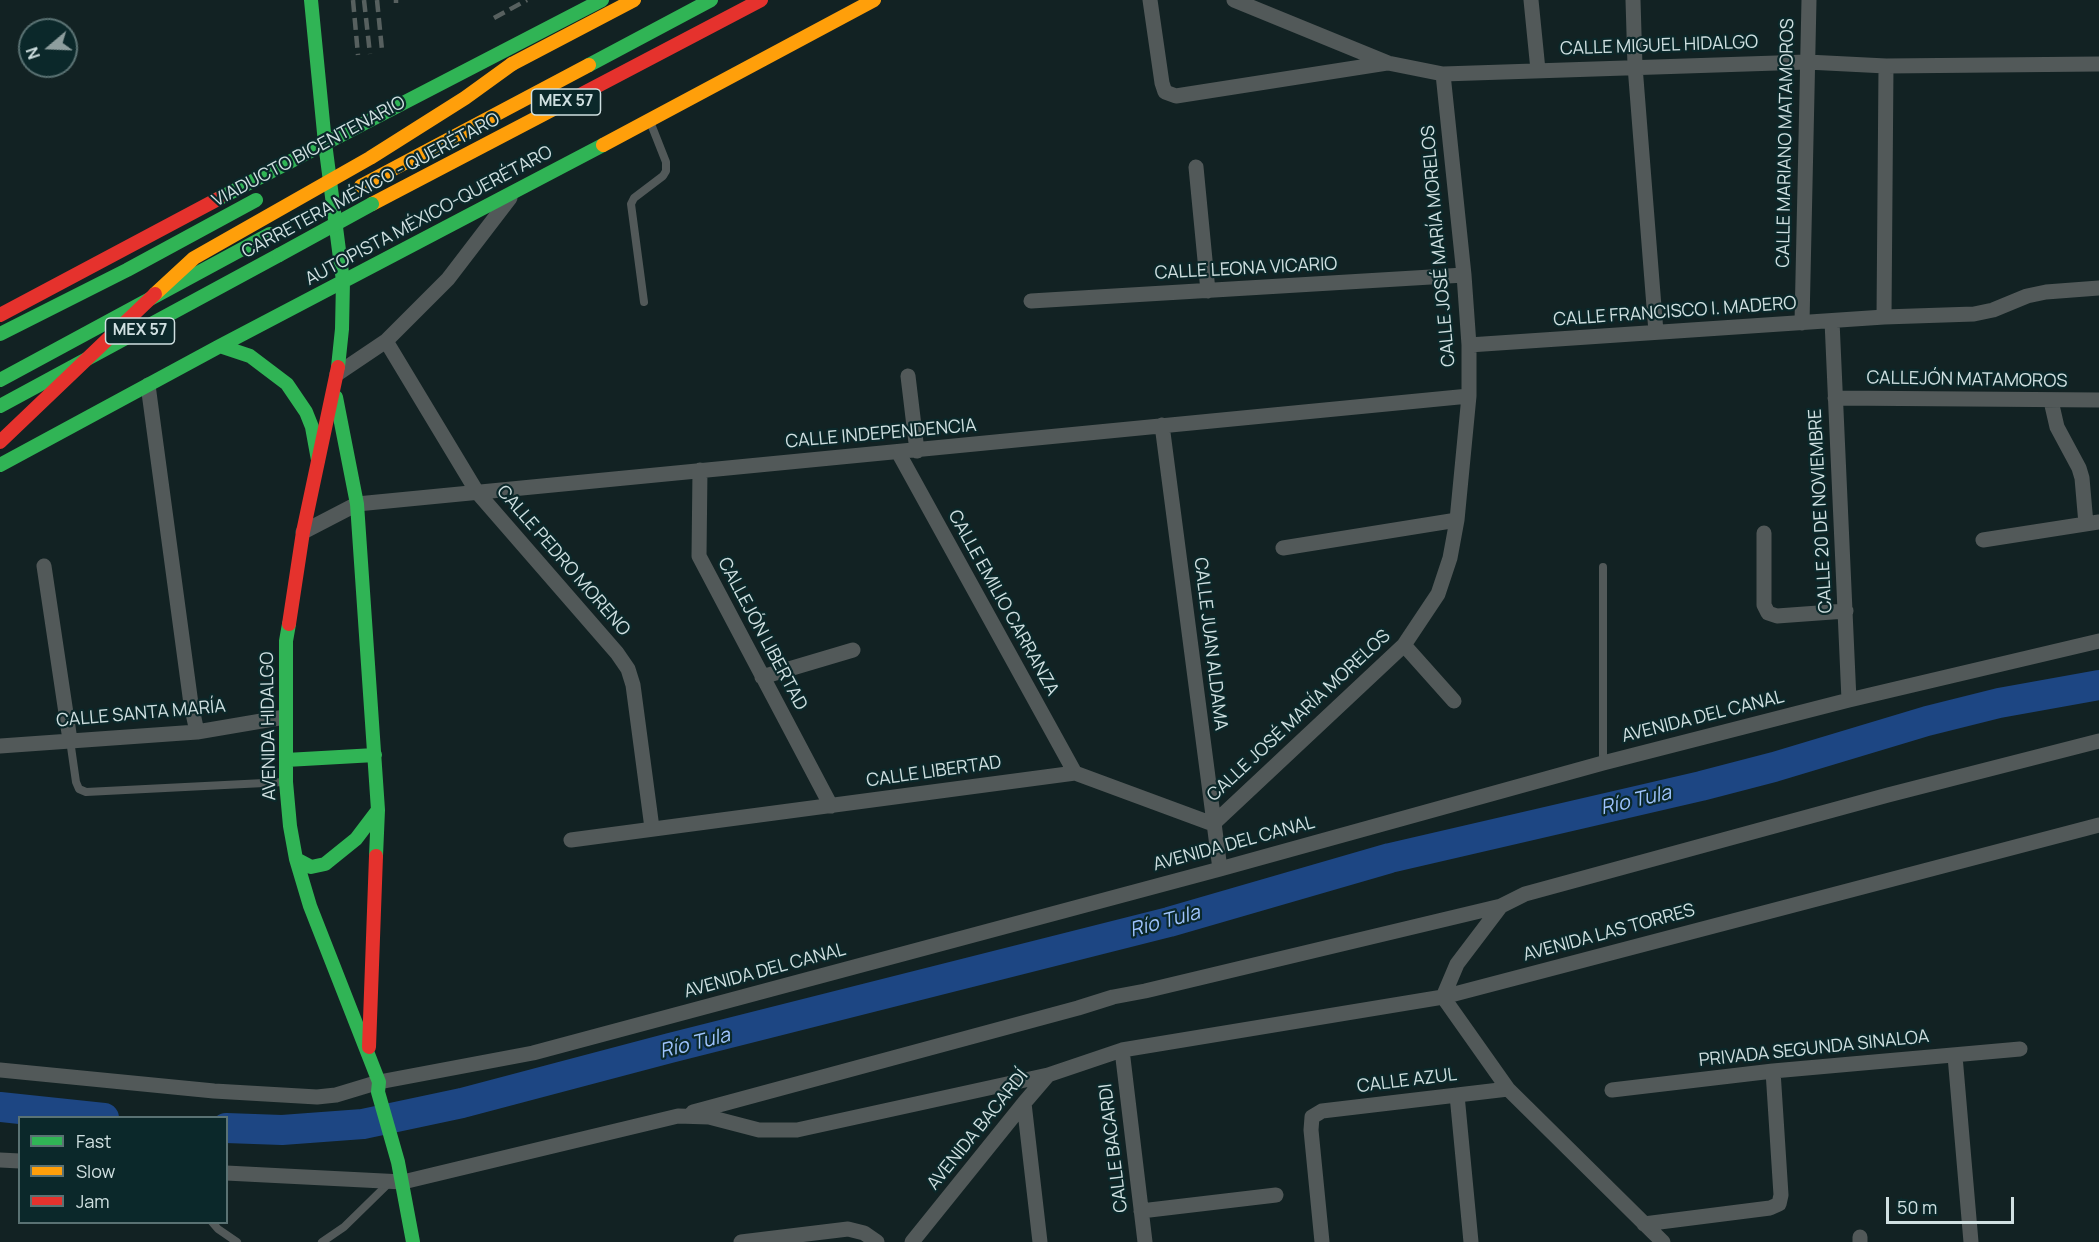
<!DOCTYPE html>
<meta charset="utf-8">
<style>
body{margin:0}
#map{position:relative;width:2099px;height:1242px;overflow:hidden;background:#122223;font-family:Manrope,sans-serif}
canvas{display:block}
.legend{position:absolute;left:18px;top:1116px;width:210px;height:108px;box-sizing:border-box;background:#0b282a;border:2px solid #5a7273;margin:0;padding:8px 10px;list-style:none;font-size:18px;color:#d0e0e1}
.legend li{display:flex;align-items:center;gap:12px;height:30px}
.legend b{width:30px;border:2px solid #5a7273}
.north{position:absolute;left:18px;top:18px;width:60px;height:60px;box-sizing:border-box;background:#0b282a;border:2px solid #5a7273;border-radius:50%;rotate:251deg;font-size:16px;font-weight:700;line-height:24px;text-align:center;color:#d0e0e1}
.north::after{content:'';display:block;margin:auto;width:21px;height:27px;background:#8e9e9e;clip-path:polygon(50% 0,100% 100%,50% 72%,0 100%)}
.scale{position:absolute;left:1886px;top:1197px;width:128px;height:27px;box-sizing:border-box;border:3px solid #d0e0e1;border-top:0;padding-left:8px;font-size:18px;line-height:21px;white-space:nowrap;color:#d0e0e1;-webkit-text-stroke:4px #0b282a;paint-order:stroke}
</style>
<div id="map">
<canvas width="2099" height="1242"></canvas>
<ul class="legend">
<li><b style="height:8px;background:#30b455"></b>Fast</li>
<li><b style="height:8px;background:#ff9f0a"></b>Slow</li>
<li><b style="height:8px;background:#e5322d"></b>Jam</li>
</ul>
<div class="north">N</div>
<div class="scale">50 m</div>
</div>
<script>
const c = document.querySelector('canvas').getContext('2d');
c.lineJoin = 'round';
const poly = rows => new Path2D(rows.map(r => 'M' + r).join(''));
function trace(path, color, width, dash) { c.strokeStyle = color; c.lineWidth = width; c.lineCap = dash ? 'butt' : 'round'; c.setLineDash(dash || []); c.stroke(path); }
function write(font, color, halo, rows, align = 'center') {
  c.font = font + ' Manrope,sans-serif'; c.lineWidth = 4.5; c.setLineDash([]); c.textBaseline = 'middle'; c.strokeStyle = halo; c.fillStyle = color; for (const [text, x, y, turn = 0] of rows) {
    c.save(); c.translate(x, y); c.rotate((+turn || 0) * Math.PI / 180); c.textAlign = isNaN(turn) ? turn : align; if (halo) c.strokeText(text, 0, 0); c.fillText(text, 0, 0); c.restore();
  }
}
const river = poly([
 [0,1107,104,1118],
 [226,1128,282,1130,363,1124,462,1103,670,1048,1169,922,1390,858,1701,786,1774,767,1927,721,1999,703,2099,685]
]);
const lane = poly([
 [644,302,631,204,634,198,663,176,666,171,666,162,651,124],
 [1603,567,1603,763],
 [70,740,76,782,79,789,86,792,284,782],
 [212,1222,218,1229,237,1242],
 [322,1242,344,1227,390,1182]
]);
const street = poly([
 [1150,0,1162,83,1165,92,1176,96,1387,63],
 [1234,0,1388,63,1443,74,1807,62,1886,66,2099,64],
 [1531,0,1538,70],
 [1633,0,1635,66,1656,332],
 [1196,167,1208,291],
 [1031,301,1464,275],
 [1884,317,1886,66],
 [1832,321,1849,700],
 [1802,323,1809,0],
 [386,341,477,492,617,653,628,669,633,685,652,828],
 [1469,345,1884,317,1974,314,1993,310,2027,296,2046,292,2099,288],
 [337,374,386,341,448,279,510,198],
 [908,376,917,451],
 [148,385,191,704,197,732],
 [1835,398,2099,400],
 [2051,401,2057,427,2079,468,2082,478,2086,524],
 [1162,425,1220,869],
 [898,452,1075,773],
 [700,470,699,556,831,806],
 [303,532,357,504,1469,396],
 [1764,533,1764,605,1768,613,1777,616,1846,611],
 [1983,540,2099,522],
 [1283,548,1457,520],
 [44,566,70,740],
 [1404,645,1454,701],
 [762,677,853,650],
 [0,746,197,732,285,717],
 [571,840,1075,773,1213,824,1404,645,1438,594,1450,558,1457,520,1469,396,1469,345,1464,275,1443,74],
 [1122,1050,1145,1242],
 [1955,1056,1971,1242],
 [0,1070,214,1091,317,1097,336,1095,379,1082,533,1053,1220,869,1603,763,1849,700,2099,641],
 [1612,1090,1773,1071,2020,1049],
 [1457,1095,1471,1242],
 [1024,1103,1040,1242],
 [693,1112,1078,1008,1113,997,1145,991,1501,906],
 [0,1160,20,1161],
 [226,1173,403,1182,678,1116,709,1117,759,1130,797,1130,1048,1075,1122,1050,1443,997,2099,825],
 [1141,1211,1276,1195],
 [1644,1224,1770,1208,1779,1204,1781,1195,1773,1071],
 [1860,1237,1860,1242],
 [741,1242,848,1229,864,1233,877,1242],
 [912,1242,1024,1103,1048,1075],
 [1322,1242,1311,1130,1312,1117,1322,1111,1508,1089],
 [1663,1242,1508,1089,1443,997,1457,964,1501,906,1525,894,1888,795,2099,741]
]);
const fast = poly([
 [311,0,325,143,343,281,342,329,338,367],
 [589,65,711,0],
 [218,199,602,0],
 [220,346,250,356,287,384,306,412,312,427,318,460],
 [0,380,270,234],
 [336,397,357,504,378,810,376,856],
 [0,406,279,255],
 [0,465,220,346,603,145],
 [289,624,286,641,286,782,290,826,296,859,310,906,379,1082,378,1092,398,1162,413,1242],
 [286,760,375,755],
 [296,859,311,867,325,864,356,839,378,810]
]);
const slow = poly([
 [512,64,634,0],
 [603,145,874,0],
 [361,186,589,65],
 [372,204,563,104]
]);
const jam = poly([
 [563,104,761,0],
 [0,315,218,199],
 [289,624,303,532,338,367],
 [369,1047,376,856]
]);
const rail = poly([
 [353,0,358,55],
 [364,0,370,54],
 [377,0,382,50],
 [396,0,396,3],
 [494,18,527,0]
]);
const fastBridge = poly([
 [279,255,372,204],
 [0,334,127,270,256,200]
]);
const slowBridge = poly([
 [155,294,194,258,370,158,465,98,512,64]
]);
const jamBridge = poly([
 [0,442,155,294]
]);
const shields = [
 [566,102,69],
 [140,331,69]
];
const shieldNames = [
 ["MEX 57",566,102],
 ["MEX 57",140,331]
];
const streetNames = [
 ["CALLE MIGUEL HIDALGO",1659,46,-2],
 ["CALLE MARIANO MATAMOROS",1786,143,-89],
 ["VIADUCTO BICENTENARIO",309,152,-28],
 ["CARRETERA MÉXICO - QUERÉTARO",371,186,-28],
 ["AUTOPISTA MÉXICO-QUERÉTARO",429,216,-28],
 ["CALLE JOSÉ MARÍA MORELOS",1439,246,-95],
 ["CALLE LEONA VICARIO",1246,269,-3],
 ["CALLE FRANCISCO I. MADERO",1675,312,-4],
 ["CALLEJÓN MATAMOROS",1967,380,1],
 ["CALLE INDEPENDENCIA",881,434,-5],
 ["CALLE 20 DE NOVIEMBRE",1821,511,-93],
 ["CALLE PEDRO MORENO",563,561,49],
 ["CALLE EMILIO CARRANZA",1003,603,61],
 ["CALLEJÓN LIBERTAD",762,634,62],
 ["CALLE JUAN ALDAMA",1210,644,83],
 ["CALLE SANTA MARÍA",141,714,-5],
 ["CALLE JOSÉ MARÍA MORELOS",1299,716,-43],
 ["AVENIDA DEL CANAL",1703,717,-14],
 ["AVENIDA HIDALGO",269,726,-91],
 ["CALLE LIBERTAD",934,772,-8],
 ["AVENIDA DEL CANAL",1234,844,-15],
 ["AVENIDA LAS TORRES",1609,933,-15],
 ["AVENIDA DEL CANAL",765,971,-15],
 ["PRIVADA SEGUNDA SINALOA",1814,1049,-6],
 ["CALLE AZUL",1407,1081,-7],
 ["AVENIDA BACARDÍ",978,1130,-51],
 ["CALLE BACARDI",1114,1148,-97]
];
const waterNames = [
 ["Río Tula",1636,801,-13],
 ["Río Tula",1165,922,-15],
 ["Río Tula",695,1044,-14]
];
trace(river, '#1d4683', 30);
trace(lane, '#525959', 8);
trace(street, '#525959', 15);
trace(fast, '#30b455', 14);
trace(slow, '#ff9f0a', 14);
trace(jam, '#e5322d', 14);
trace(rail, '#57605f', 4.5, [12, 6]);
trace(fastBridge, '#30b455', 14);
trace(slowBridge, '#ff9f0a', 14);
trace(jamBridge, '#e5322d', 14);
for (const [x, y, w] of shields) { const box = new Path2D(); box.roundRect(x - w / 2, y - 13, w, 26, 4.5); c.fillStyle = '#0b282a'; c.fill(box); trace(box, '#d0e0e1', 1.5); }
write('bold 16px', '#d0e0e1', null, shieldNames);
write('18px', '#d0e0e1', '#0b282a', streetNames);
write('italic 20px', '#9fc4fd', '#0b282a', waterNames);
</script>
